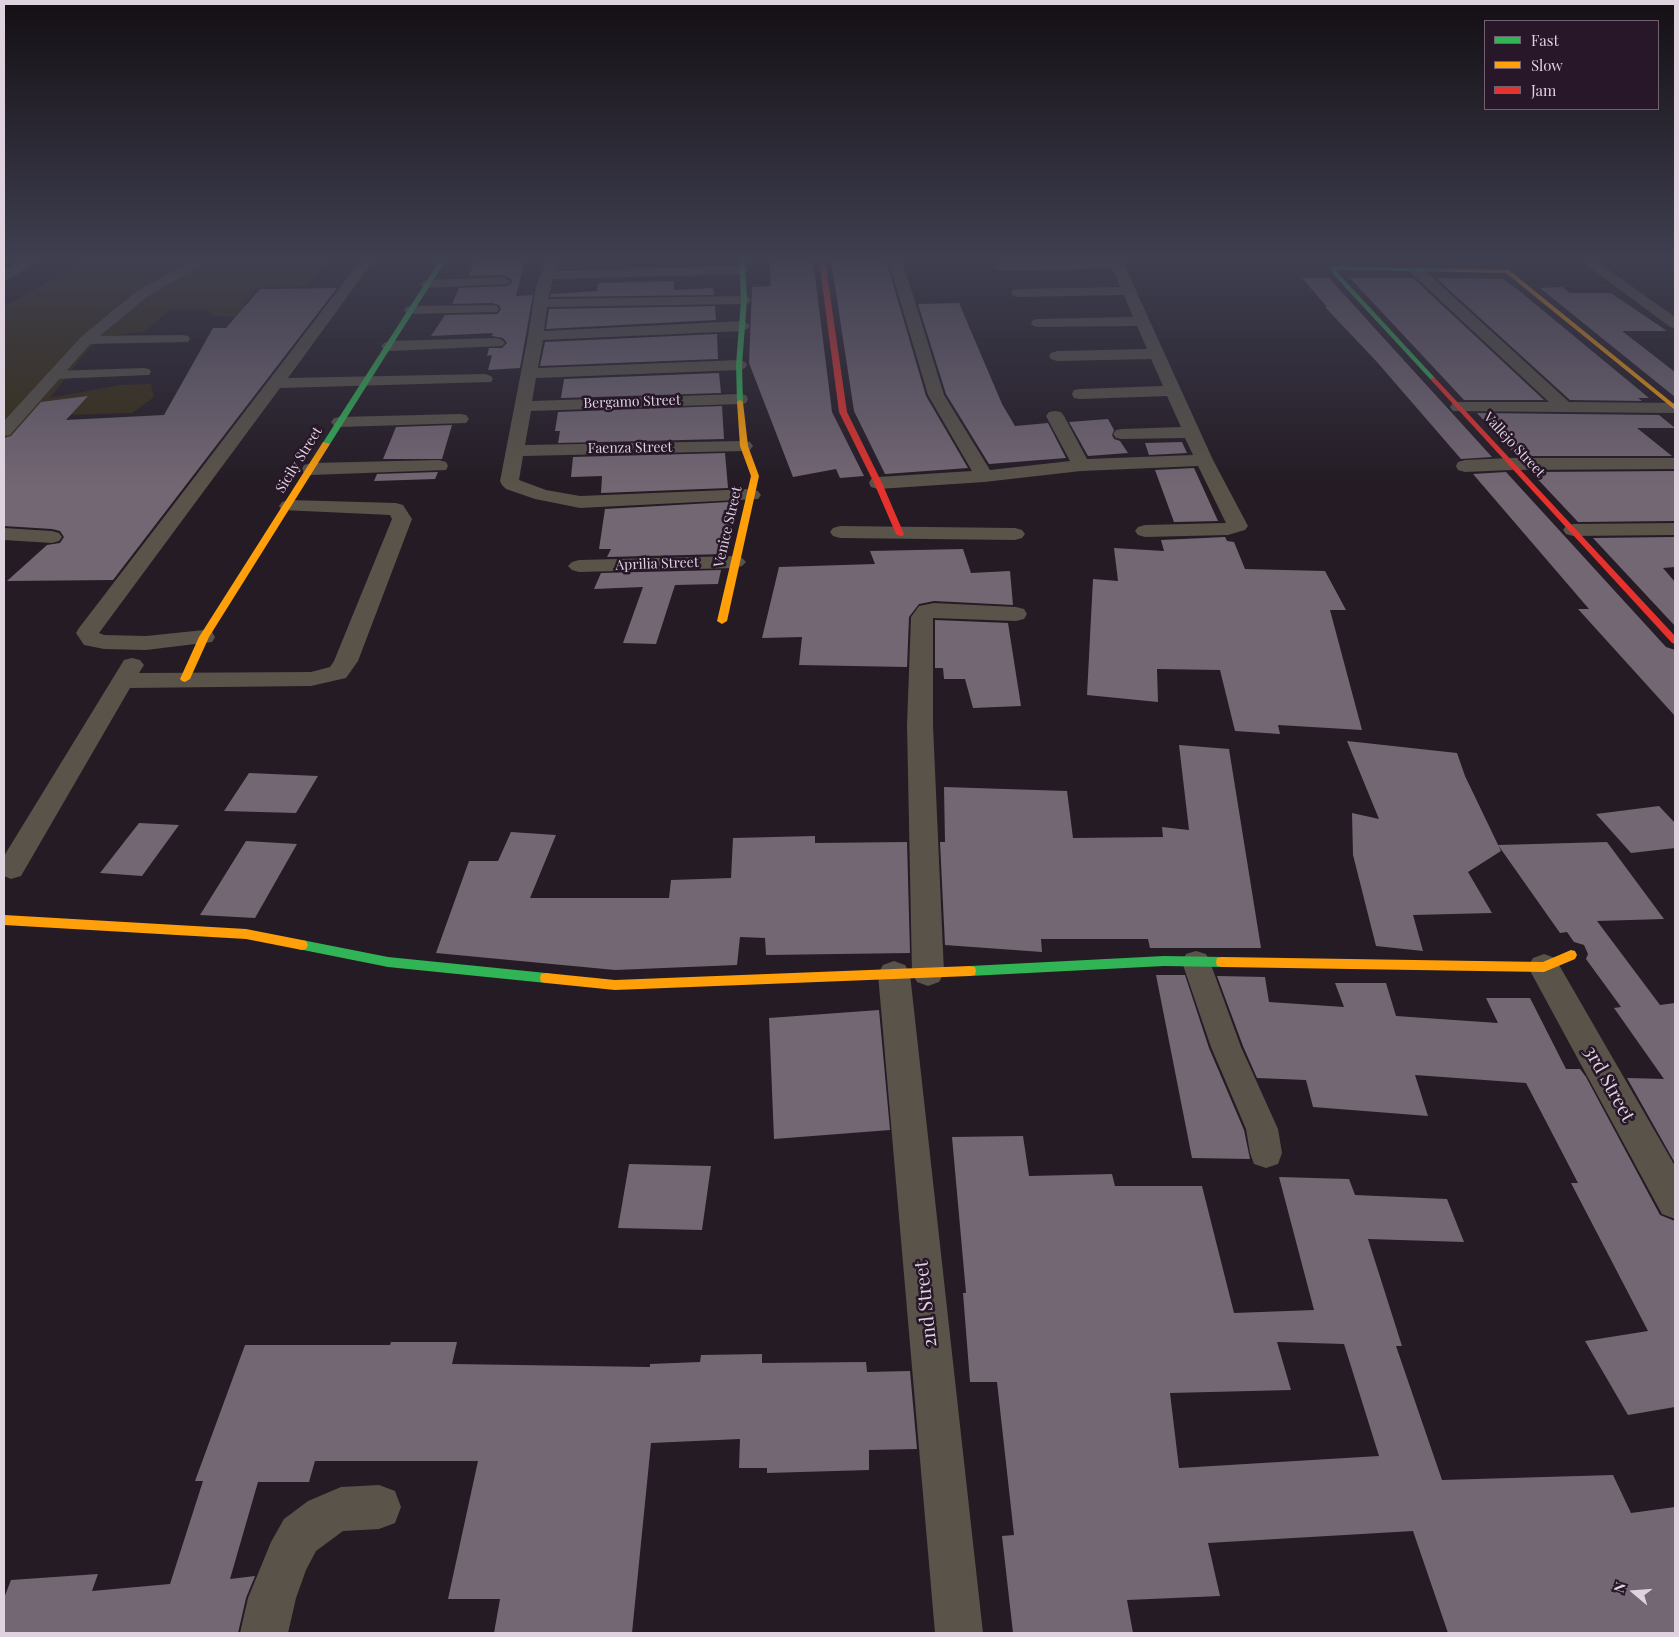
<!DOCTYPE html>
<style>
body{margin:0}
#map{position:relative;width:1679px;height:1637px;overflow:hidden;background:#241b24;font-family:"Playfair Display",serif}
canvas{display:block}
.frame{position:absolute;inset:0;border:5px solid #ded3df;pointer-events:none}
.legend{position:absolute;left:1484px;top:20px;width:175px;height:90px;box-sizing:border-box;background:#271728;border:1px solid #706271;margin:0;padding:6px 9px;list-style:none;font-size:15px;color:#ded3df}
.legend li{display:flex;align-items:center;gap:10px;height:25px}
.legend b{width:25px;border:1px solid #706271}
.north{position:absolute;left:1609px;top:1567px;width:50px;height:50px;-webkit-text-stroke:4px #271728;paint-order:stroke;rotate:288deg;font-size:14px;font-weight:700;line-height:20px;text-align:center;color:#ded3df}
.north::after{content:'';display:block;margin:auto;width:18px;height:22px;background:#ded3df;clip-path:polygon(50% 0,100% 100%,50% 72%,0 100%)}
</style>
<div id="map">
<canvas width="1679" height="1637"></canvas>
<div class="frame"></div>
<ul class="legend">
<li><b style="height:6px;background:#30b455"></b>Fast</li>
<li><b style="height:6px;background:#ff9f0a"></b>Slow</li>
<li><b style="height:6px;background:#e5322d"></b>Jam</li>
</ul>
<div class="north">N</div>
</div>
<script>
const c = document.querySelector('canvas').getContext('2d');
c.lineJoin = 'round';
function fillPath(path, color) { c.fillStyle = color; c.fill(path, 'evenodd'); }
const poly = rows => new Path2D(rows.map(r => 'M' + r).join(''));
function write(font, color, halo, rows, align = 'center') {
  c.font = font + ' "Playfair Display",serif'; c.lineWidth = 5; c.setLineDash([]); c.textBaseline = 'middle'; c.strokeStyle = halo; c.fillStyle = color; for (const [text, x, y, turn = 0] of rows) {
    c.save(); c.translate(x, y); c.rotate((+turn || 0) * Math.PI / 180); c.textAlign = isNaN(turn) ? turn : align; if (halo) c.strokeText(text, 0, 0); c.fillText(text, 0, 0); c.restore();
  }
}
const green = poly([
 [84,260,137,260,135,263,180,260,329,260,305,287,257,288,243,305,289,304,244,317,213,316,208,309,170,310,145,331,100,338,84,354,50,398,120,385,151,384,154,397,132,413,32,416,4,451,4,307]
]);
const building = poly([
 [476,260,525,260,516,296,533,295,520,368,488,370,492,355,487,356,489,348,502,348,507,343,503,338,492,336,493,333,431,336,445,315,497,314,501,310,499,305,492,303,452,304,459,288,508,286,512,282,511,279,503,275,468,276],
 [769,260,813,260,832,412,864,476,840,478,836,469,793,477,749,363,752,287,771,286],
 [831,260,886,260,926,396,968,468,885,474,854,411],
 [1302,278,1329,278,1492,457,1461,459,1377,362,1325,307,1327,307],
 [1350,278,1413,278,1544,400,1464,400],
 [1436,278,1503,279,1517,289,1649,398,1638,398,1642,401,1570,400],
 [674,281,674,290,713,288,714,295,550,297,551,294,597,291,598,283],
 [1562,287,1570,293,1611,293,1667,331,1622,331,1675,372,1675,397,1540,288],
 [337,288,113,580,7,581,47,545,60,543,64,537,60,531,52,529,4,526,4,438,11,436,41,402,88,396,66,420,164,415,213,328,226,328,260,289],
 [959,303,1002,404,1015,426,1048,423,1066,458,989,464,946,394,918,304],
 [715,306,716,320,546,329,549,309],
 [717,334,718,359,540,366,545,342],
 [719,373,721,393,561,398,564,379],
 [722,406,724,439,558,443,560,431,555,431,558,412],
 [1477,413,1659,415,1675,428,1637,428,1672,456,1517,456],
 [1108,419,1114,430,1112,435,1114,439,1120,441,1128,453,1088,456,1069,422],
 [452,425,442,459,383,459,396,427],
 [1182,442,1187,453,1149,455,1145,443],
 [725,453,728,488,601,493,602,476,571,477,573,457],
 [1194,468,1218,521,1174,522,1155,470],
 [1675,471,1675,521,1578,522,1531,472],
 [438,472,435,479,374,481,377,474],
 [1506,472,1666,647,1675,650,1675,716,1578,609,1589,609,1473,474],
 [729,502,731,529,725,554,607,557,611,549,599,549,605,509],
 [1225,537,1227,541,1234,542,1245,569,1325,571,1346,610,1330,610,1362,730,1278,725,1280,734,1235,731,1220,670,1157,669,1158,702,1087,695,1093,579,1118,581,1114,548,1164,551,1161,540],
 [1675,537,1675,567,1663,568,1675,582,1675,626,1593,538],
 [963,549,971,573,1010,571,1013,605,934,601,919,604,909,617,907,667,799,665,802,637,762,638,779,567,875,564,870,551],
 [721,570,718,584,675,585,656,644,623,643,643,587,594,589,601,573],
 [935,620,1008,623,1021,706,973,708,965,679,944,679,943,668,935,668],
 [1347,741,1457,753,1465,776,1501,851,1468,872,1492,913,1413,915,1423,951,1376,946,1353,855,1352,813,1379,819],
 [1179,745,1229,749,1261,948,1150,948,1148,939,1041,939,1042,952,945,945,940,842,945,842,944,787,1067,791,1073,838,1163,837,1162,827,1189,830],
 [249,773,318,776,296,813,224,811],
 [1659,806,1675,823,1675,848,1631,853,1596,814],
 [139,823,179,825,142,876,100,873],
 [511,832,556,835,530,898,669,898,671,880,731,878,733,838,815,836,815,843,907,842,910,953,766,955,765,938,740,937,737,965,615,970,436,953,469,861,498,861],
 [246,841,297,844,255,918,200,915],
 [1607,842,1664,919,1597,921,1660,1005,1675,1003,1675,1163,1627,1078,1664,1079,1614,1008,1621,1007,1586,959,1588,954,1584,945,1574,942,1567,932,1560,933,1498,845],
 [1156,975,1185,975,1209,1048,1244,1130,1250,1159,1192,1158],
 [1217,976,1265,977,1269,1002,1344,1007,1335,983,1386,983,1396,1016,1498,1023,1486,998,1530,998,1566,1069,1580,1069,1586,1077,1660,1215,1675,1221,1675,1407,1628,1415,1585,1341,1648,1331,1571,1183,1578,1183,1526,1083,1415,1075,1428,1116,1313,1107,1306,1080,1257,1078,1243,1046],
 [879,1010,890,1130,774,1139,769,1018],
 [1023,1136,1029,1176,1112,1174,1115,1186,1202,1186,1234,1313,1314,1310,1279,1177,1349,1179,1355,1195,1447,1199,1464,1242,1368,1239,1402,1346,1396,1346,1442,1480,1613,1475,1631,1513,1675,1507,1675,1633,1448,1633,1413,1531,1208,1543,1220,1596,1127,1600,1133,1633,1013,1633,1002,1536,1014,1535,997,1382,970,1382,963,1293,966,1293,952,1137],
 [1277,1342,1344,1344,1379,1456,1179,1468,1170,1393,1291,1390],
 [629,1164,711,1166,702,1230,618,1228],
 [391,1342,457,1342,452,1364,650,1367,650,1364,700,1362,701,1355,762,1354,762,1363,866,1362,867,1372,910,1371,917,1449,869,1450,869,1470,767,1473,767,1468,739,1468,740,1439,651,1443,632,1633,494,1633,500,1599,448,1599,478,1461,315,1461,309,1482,258,1482,230,1579,255,1576,246,1598,238,1633,4,1633,4,1598,11,1580,98,1574,92,1591,170,1584,203,1481,195,1481,245,1345,390,1345]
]);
const lane = poly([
 [183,335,188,336,190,339,188,342,86,344,79,340,86,336,183,335],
 [144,368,149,369,151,372,149,375,54,379,49,378,47,375,49,372,54,371,144,368],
 [1196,951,1206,954,1210,962,1241,1047,1278,1129,1282,1153,1278,1164,1266,1168,1254,1164,1250,1153,1246,1129,1211,1047,1182,962,1186,954,1196,951]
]);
const street = poly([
 [22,260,38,260,9,279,4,280,4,270,22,260],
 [193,260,209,260,147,297,91,343,10,435,4,436,4,421,81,337,137,291,193,260],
 [361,260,374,260,288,378,485,374,491,376,493,379,491,382,280,388,99,633,104,635,146,636,204,630,212,632,215,637,212,642,146,650,104,649,84,645,76,633,79,628,361,260],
 [547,260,561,260,556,271,742,266,749,270,742,274,553,279,548,299,744,296,749,297,751,300,749,303,744,304,547,307,544,331,742,321,747,323,750,326,747,329,742,331,543,340,538,368,739,360,745,362,747,365,745,368,739,370,536,378,532,401,740,394,746,395,748,399,746,403,740,404,531,411,525,445,744,441,750,442,753,446,750,450,744,451,523,456,519,480,546,490,580,496,751,489,758,491,761,495,758,499,580,508,535,499,506,489,502,485,500,481,528,336,536,286,547,260],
 [888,260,902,260,944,395,990,470,1070,461,1046,416,1049,412,1055,411,1061,412,1064,416,1087,459,1193,455,1185,438,1122,439,1116,438,1113,434,1116,430,1122,429,1181,427,1167,396,1080,399,1074,398,1072,394,1074,390,1080,389,1163,386,1151,359,1057,361,1051,359,1049,356,1051,353,1057,351,1147,349,1137,326,1038,327,1033,326,1031,323,1033,320,1038,319,1133,317,1124,295,1018,297,1013,296,1011,293,1013,290,1018,289,1120,287,1112,268,1002,271,995,267,1002,263,1122,260,1213,460,1248,526,1245,530,1228,535,1145,537,1138,535,1135,531,1138,527,1145,525,1226,523,1198,466,1081,471,984,482,878,489,871,487,869,483,871,479,878,477,972,471,928,395,888,260],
 [1580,260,1595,260,1675,317,1675,328,1670,327,1580,260],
 [1417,267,1422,268,1569,402,1675,403,1675,413,1453,411,1450,407,1453,403,1459,402,1549,402,1412,274,1410,271,1417,267],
 [503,277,510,281,508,284,426,288,419,284,426,280,503,277],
 [492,305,497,306,499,309,497,312,411,314,406,313,404,310,406,307,411,306,492,305],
 [497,338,502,340,505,343,502,346,389,351,384,349,381,346,384,343,389,341,497,338],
 [460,414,466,415,469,419,466,423,340,427,334,426,331,422,334,418,340,417,460,414],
 [1510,458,1675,458,1675,469,1510,470,1465,472,1458,470,1456,466,1458,462,1465,460,1510,458],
 [439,460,446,462,448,466,446,470,311,475,304,473,302,469,304,465,311,463,439,460],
 [289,500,396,503,403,505,412,519,358,661,346,678,311,686,130,688,21,876,11,879,4,876,4,856,124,660,132,658,140,660,144,665,139,673,311,672,330,667,334,661,392,519,390,515,282,510,279,506,282,502,289,500],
 [1675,523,1675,535,1573,536,1566,534,1563,530,1566,526,1573,524,1675,523],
 [840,526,1015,528,1022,530,1025,534,1022,538,1015,540,840,538,833,536,830,532,833,528,840,526],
 [4,528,52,531,59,533,62,537,59,541,52,543,4,540,4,528],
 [735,556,742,558,746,562,742,566,735,568,579,572,572,570,568,566,572,562,579,560,735,556],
 [934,603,1016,607,1024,609,1027,614,1024,619,1016,621,933,618,933,725,944,973,939,982,928,986,917,982,912,973,907,725,911,617,919,606,934,603],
 [1544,954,1555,958,1675,1166,1675,1219,1662,1214,1528,967,1533,958,1544,954],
 [894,961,905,965,910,974,983,1633,935,1633,878,974,883,965,894,961],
 [379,1485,395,1491,401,1507,395,1523,379,1529,343,1531,316,1551,306,1570,296,1598,288,1633,240,1633,248,1598,271,1542,284,1519,308,1501,341,1487,379,1485]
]);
const fast = poly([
 [440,260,446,260,330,444,323,446,322,444,440,260],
 [739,260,745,260,747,300,742,365,743,402,740,404,737,402,736,365,741,300,739,260],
 [1334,266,1455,269,1453,272,1337,270,1338,273,1435,378,1435,380,1431,380,1333,274,1331,268,1334,266],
 [302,940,388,957,546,973,551,974,552,978,551,982,546,983,388,967,298,949,296,945,298,941,302,940],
 [1164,956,1222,957,1227,958,1228,962,1227,966,1222,967,1164,966,970,976,965,975,964,971,965,967,970,966,1164,956]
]);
const slow = poly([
 [1451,269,1509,270,1675,405,1675,410,1506,273,1453,272,1451,269],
 [740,400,743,402,748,446,759,476,727,621,722,624,717,621,751,476,740,446,737,402,740,400],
 [323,442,330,444,209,637,190,679,185,682,182,681,180,679,199,637,323,442],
 [4,915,246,929,302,940,306,941,308,945,306,949,302,950,246,939,4,925,4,915],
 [1571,950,1575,951,1577,955,1575,959,1544,972,1222,967,1217,966,1216,962,1217,958,1222,957,1543,962,1571,950],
 [970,966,975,967,976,971,975,975,970,976,615,990,546,983,541,982,540,978,541,974,546,973,615,980,970,966]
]);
const jam = poly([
 [819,260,825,260,847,412,882,483,904,534,903,536,900,536,896,534,874,483,839,412,819,260],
 [1431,378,1435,378,1675,636,1675,644,1672,643,1431,380,1431,378]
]);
const farStreetnames = [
 ["Bergamo Street",632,402,-2],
 ["Vallejo Street",1514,445,47],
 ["Faenza Street",630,448,-1],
 ["Sicily Street",299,460,-58],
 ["Venice Street",728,527,-77],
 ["Aprilia Street",657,564,-2]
];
const nearStreetnames = [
 ["3rd Street",1609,1084,61],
 ["2nd Street",926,1304,-96]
];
fillPath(green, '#362c12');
fillPath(building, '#746774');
fillPath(lane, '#595349');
fillPath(street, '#595349');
fillPath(fast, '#30b455');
fillPath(slow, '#ff9f0a');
fillPath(jam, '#e5322d');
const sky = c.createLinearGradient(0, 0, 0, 489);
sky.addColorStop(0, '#140f14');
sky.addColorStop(0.53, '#3f3f50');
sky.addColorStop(1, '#3f3f5000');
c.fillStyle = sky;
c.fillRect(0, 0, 1679, 489);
write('14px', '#ded3df', '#271728', farStreetnames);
write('19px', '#ded3df', '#271728', nearStreetnames);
</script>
